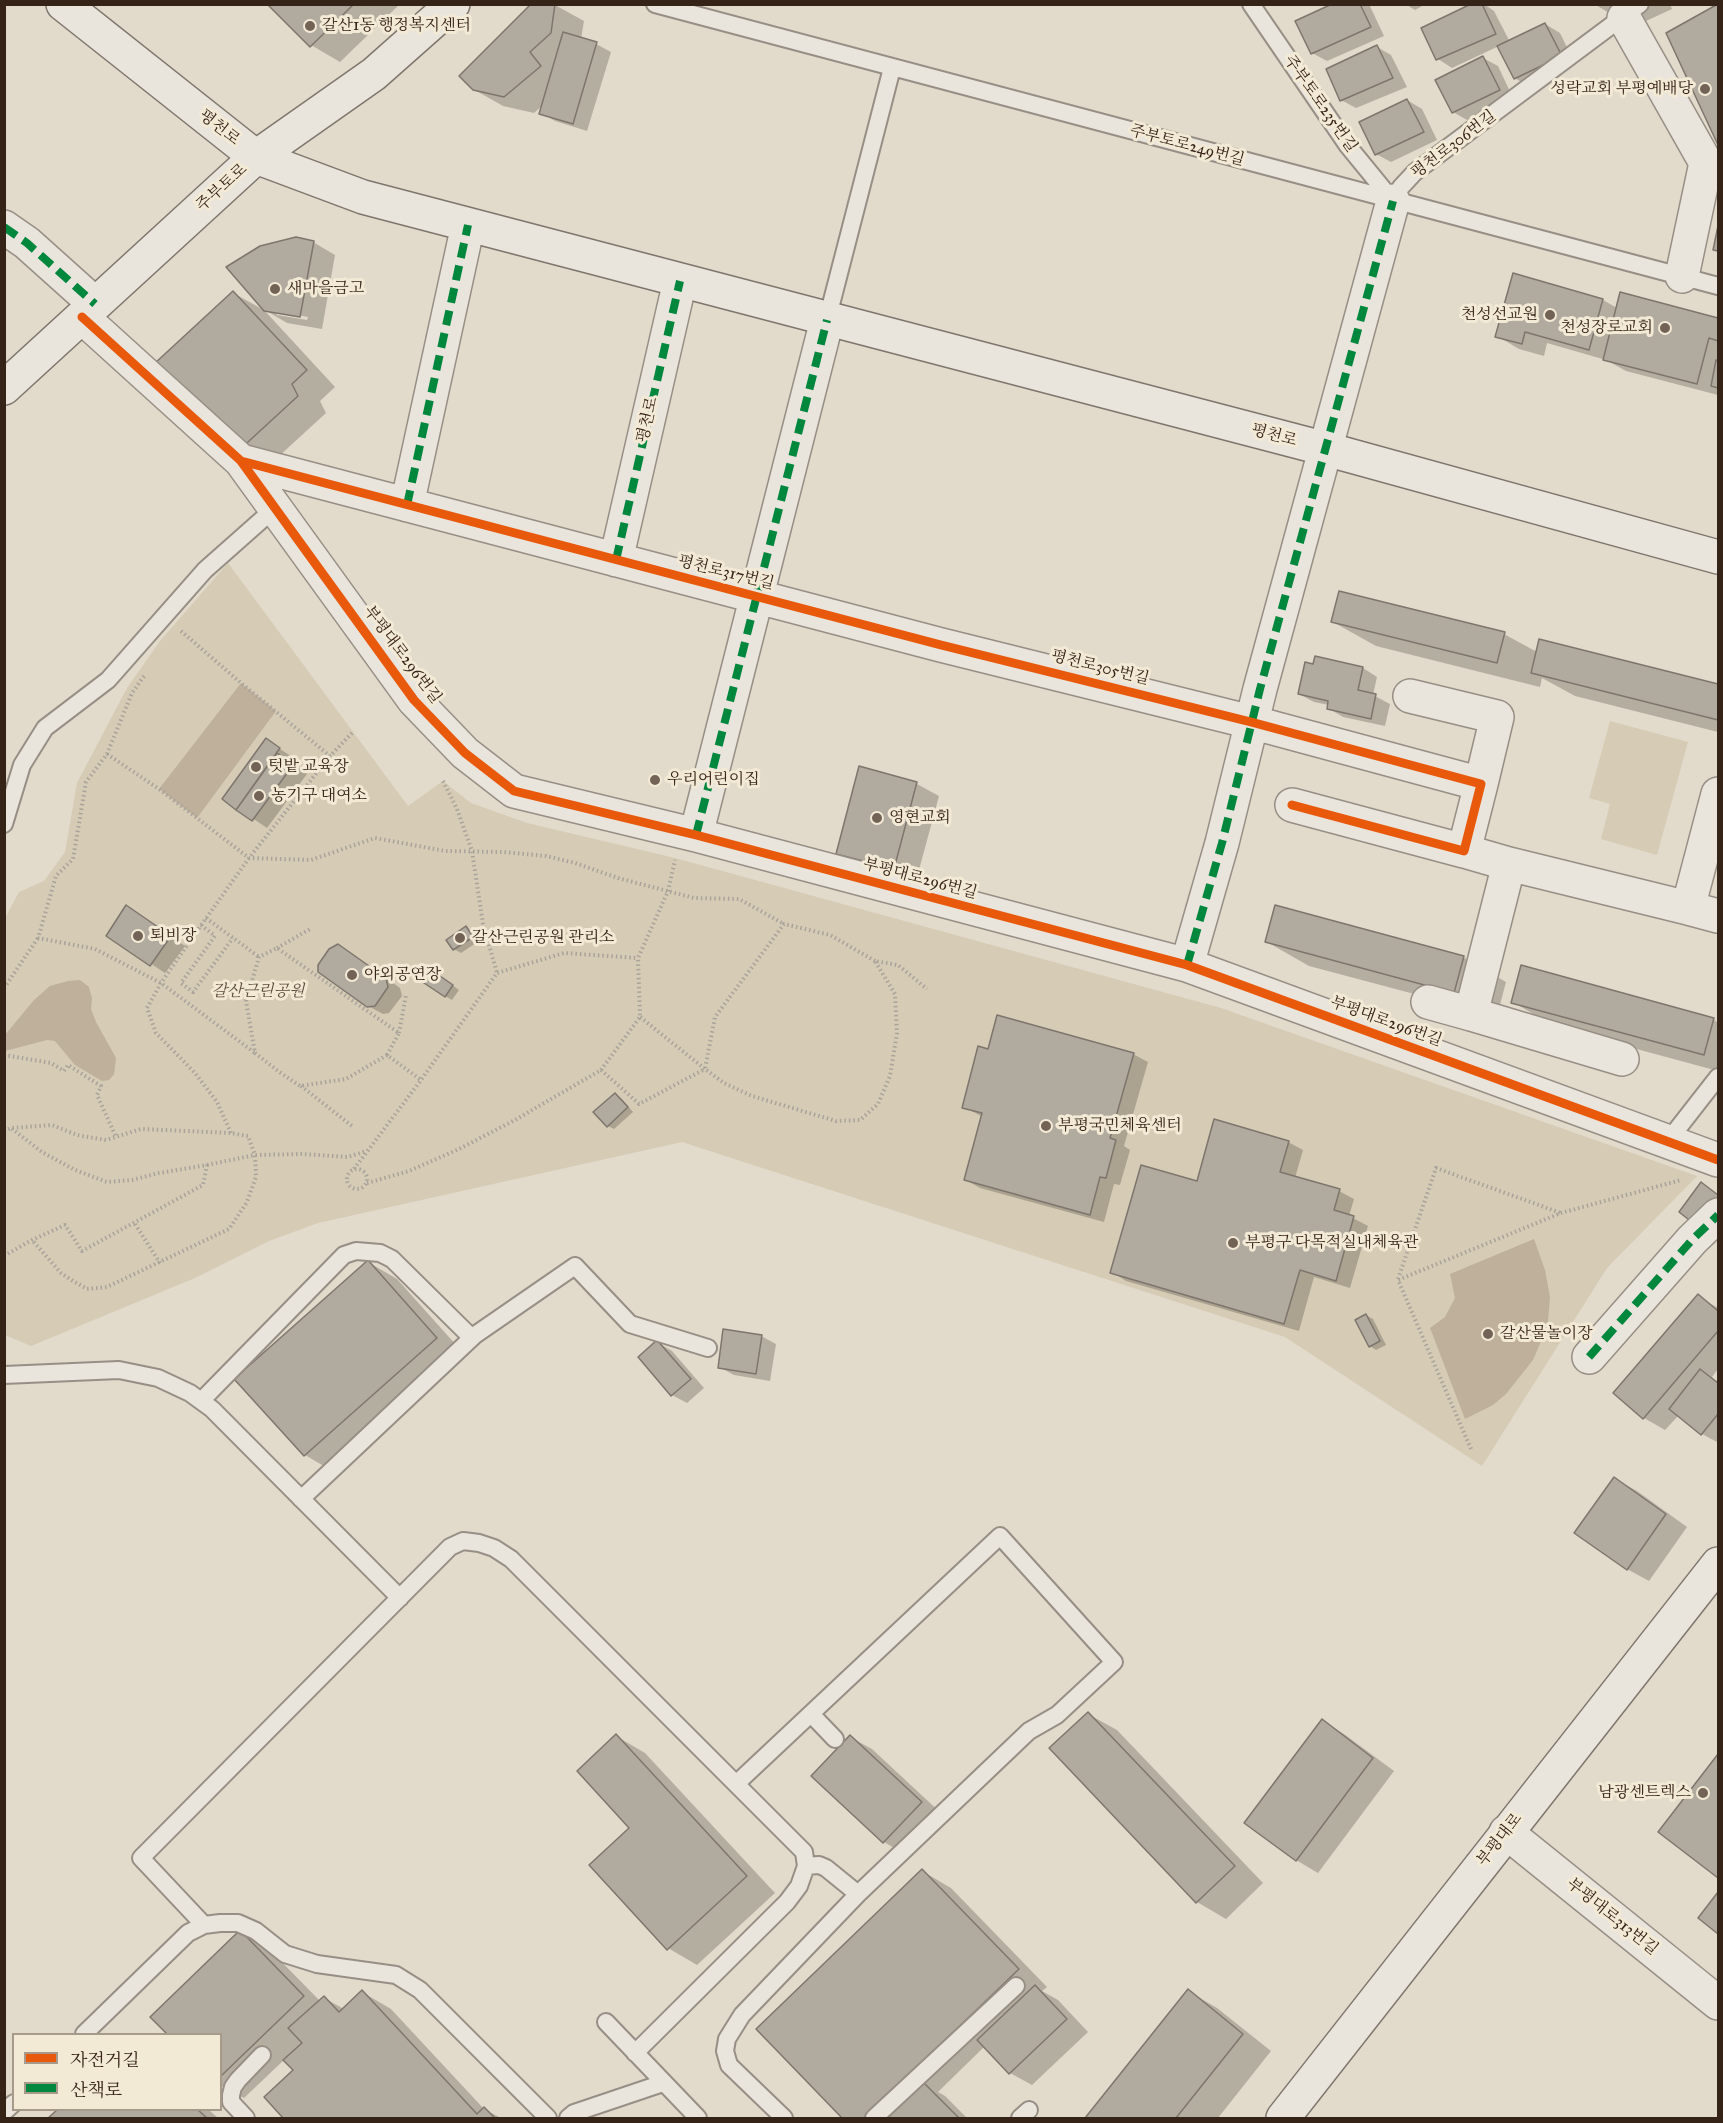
<!DOCTYPE html>
<meta charset="utf-8">
<style>
body{margin:0}
#map{position:relative;width:1723px;height:2123px;overflow:hidden;background:#e2daca;font-family:"IM FELL Great Primer","Noto Serif KR",serif}
canvas{display:block}
.frame{position:absolute;inset:0;border:6px solid #362317;pointer-events:none}
.legend{position:absolute;left:12px;top:2033px;width:210px;height:78px;box-sizing:border-box;background:#f3ead6;border:2px solid #a79a8a;margin:0;padding:8px 10px;list-style:none;font-size:18px;color:#362317}
.legend li{display:flex;align-items:center;gap:12px;height:30px}
.legend b{width:30px;border:2px solid #a79a8a}
</style>
<div id="map">
<canvas width="1723" height="2123"></canvas>
<div class="frame"></div>
<ul class="legend">
<li><b style="height:8px;background:#e8590c"></b>자전거길</li>
<li><b style="height:8px;background:#00873e"></b>산책로</li>
</ul>
</div>
<script>
const c = document.querySelector('canvas').getContext('2d');
c.lineJoin = 'round';
function fillPath(path, color) { c.fillStyle = color; c.fill(path, 'evenodd'); }
const poly = rows => new Path2D(rows.map(r => 'M' + r).join(''));
function trace(path, color, width, dash) { c.strokeStyle = color; c.lineWidth = width; c.lineCap = dash ? 'butt' : 'round'; c.setLineDash(dash || []); c.stroke(path); }
function write(font, color, halo, rows, align = 'center') {
  c.font = font + ' "IM FELL Great Primer","Noto Serif KR",serif'; c.lineWidth = 6; c.setLineDash([]); c.textBaseline = 'middle'; c.strokeStyle = halo; c.fillStyle = color; for (const [text, x, y, turn = 0] of rows) {
    c.save(); c.translate(x, y); c.rotate((+turn || 0) * Math.PI / 180); c.textAlign = isNaN(turn) ? turn : align; if (halo) c.strokeText(text, 0, 0); c.fillText(text, 0, 0); c.restore();
  }
}
const green = poly([
 [228,563,408,806,443,781,471,803,527,823,675,858,1221,1008,1697,1176,1607,1268,1482,1466,1285,1337,682,1142,318,1223,269,1241,195,1278,31,1346,5,1335,5,918,19,892,44,881,65,852,77,783,127,688,160,641],
 [1610,721,1688,742,1657,855,1601,839,1610,804,1589,798]
]);
const water = poly([
 [241,683,276,711,197,818,159,789],
 [80,980,89,987,92,998,91,1009,96,1022,116,1058,114,1074,109,1080,102,1081,75,1065,55,1041,47,1040,5,1051,5,1035,34,1000,50,986,68,981],
 [1534,1239,1545,1270,1550,1297,1548,1321,1542,1339,1533,1360,1506,1394,1493,1405,1465,1419,1430,1328,1445,1317,1455,1298,1450,1274]
]);
const shadow = poly([
 [269,4,400,4,340,62,311,45],
 [1336,4,1369,4,1384,36,1327,61,1312,53],
 [1405,4,1426,4,1415,10],
 [1475,4,1484,4,1494,11,1510,42,1545,24,1560,33,1575,64,1529,87,1515,78,1499,46,1452,68,1438,59],
 [1594,4,1670,4,1672,9,1633,27],
 [555,5,584,21,581,39,596,44,611,52,587,131,555,121,541,113,543,105,534,113,503,106,473,89],
 [1718,6,1718,141,1668,33],
 [1377,47,1391,55,1407,87,1356,108,1341,100],
 [1483,58,1498,66,1513,98,1467,120,1453,112],
 [1407,100,1422,109,1437,140,1391,162,1376,154],
 [313,242,335,255,322,329,287,323,265,310],
 [273,311,308,317,307,320,277,315],
 [1514,275,1603,300,1617,308,1621,294,1718,319,1718,395,1626,371,1606,360,1547,343,1544,356,1519,349,1497,336],
 [233,293,264,310,335,387,320,401,326,413,266,468,155,364],
 [1333,622,1504,634,1537,652,1540,640,1718,685,1718,732,1575,696,1542,678,1540,687,1376,646],
 [1363,668,1377,677,1373,695,1390,704,1385,726,1343,717,1328,708,1329,705,1314,702,1299,694],
 [266,740,294,758,291,762,307,774,267,828,224,799],
 [860,768,917,784,939,796,916,881,860,866,838,853],
 [141,916,185,946,165,973,108,935],
 [466,928,473,932,479,941,461,953,454,949],
 [1267,942,1463,957,1506,982,1497,1016,1309,966],
 [352,954,400,988,402,996,389,1013,383,1014,368,1006],
 [434,972,459,990,452,1000,445,996],
 [1513,1002,1713,1019,1718,1023,1718,1071,1555,1027],
 [1133,1054,1148,1062,1124,1146,1130,1150,1120,1185,1114,1184,1104,1222,980,1188,966,1180,983,1117,964,1107],
 [615,1095,622,1099,633,1112,614,1129,608,1126],
 [1288,1142,1303,1150,1295,1178,1339,1191,1354,1199,1349,1216,1368,1226,1350,1288,1314,1277,1299,1331,1126,1281,1112,1272],
 [368,1262,397,1279,465,1355,334,1472,305,1455],
 [1698,1296,1718,1308,1718,1369,1712,1377,1718,1382,1718,1440,1717,1442,1702,1434,1679,1415,1665,1430,1644,1418],
 [1366,1315,1373,1319,1386,1345,1376,1350,1370,1346],
 [761,1336,776,1344,770,1381,734,1375,719,1367],
 [657,1342,672,1351,704,1388,687,1403,672,1395,640,1358],
 [1615,1479,1637,1491,1687,1527,1649,1581,1627,1569],
 [1088,1714,1117,1730,1263,1883,1226,1919,1197,1902],
 [1322,1721,1344,1734,1394,1771,1318,1873,1296,1860],
 [616,1736,645,1753,775,1893,697,1965,668,1948,631,1828],
 [850,1737,872,1749,943,1815,906,1855,884,1842],
 [1718,1756,1718,1876,1660,1832],
 [922,1871,951,1888,1047,1987,1042,1991,1058,2000,1088,2032,1032,2085,1010,2073,985,2046,938,2092,945,2096,967,2118,845,2118,758,2029],
 [1718,1894,1718,1932,1700,1918],
 [240,1932,269,1949,320,2001,324,1998,344,2009,362,1992,391,2009,484,2109,501,2118,285,2118,266,2097,295,2070,285,2059,244,2098,220,2085,220,2034,170,2034,152,2017],
 [1188,1991,1217,2008,1271,2051,1218,2118,1087,2118],
 [59,2110,209,2110,218,2118,50,2118]
]);
const building = poly([
 [267,4,354,4,310,47,267,4],
 [531,4,555,4,551,33,530,52,541,66,504,97,473,90,459,76,531,4],
 [1332,4,1360,4,1371,27,1311,54,1295,21,1332,4],
 [1471,4,1482,4,1496,34,1436,60,1421,28,1471,4],
 [1718,4,1718,145,1666,33,1718,4],
 [1545,23,1562,56,1514,79,1497,46,1545,23],
 [563,32,597,42,573,124,539,114,563,32],
 [1377,45,1393,78,1340,101,1326,69,1377,45],
 [1483,56,1500,90,1452,113,1435,80,1483,56],
 [1407,99,1424,132,1375,155,1359,122,1407,99],
 [1718,226,1718,251,1713,250,1718,226],
 [296,237,314,241,300,317,264,311,226,267,260,246,296,237],
 [1513,273,1603,299,1589,350,1525,332,1522,344,1495,337,1513,273],
 [233,291,307,370,292,384,298,396,236,453,154,364,233,291],
 [1620,292,1718,318,1718,341,1709,338,1697,384,1603,360,1620,292],
 [1716,360,1718,361,1718,388,1711,386,1716,360],
 [1339,591,1505,632,1497,663,1331,622,1339,591],
 [1539,639,1718,684,1718,720,1531,673,1539,639],
 [1315,656,1363,667,1358,690,1376,694,1371,719,1327,709,1328,701,1298,694,1305,662,1313,664,1315,656],
 [266,738,280,748,236,810,222,799,266,738],
 [277,753,293,765,252,821,236,810,277,753],
 [859,766,917,782,894,869,836,854,859,766],
 [126,905,171,936,150,966,106,936,126,905],
 [1275,905,1464,956,1454,993,1265,942,1275,905],
 [466,926,473,937,453,950,446,940,466,926],
 [338,944,386,978,388,987,375,1006,367,1007,318,972,318,965,329,949,338,944],
 [1521,965,1714,1018,1704,1055,1511,1003,1521,965],
 [427,967,453,985,445,997,418,979,427,967],
 [997,1015,1134,1053,1110,1138,1116,1140,1106,1178,1100,1177,1090,1215,964,1180,982,1113,962,1108,978,1046,988,1049,997,1015],
 [615,1093,628,1107,607,1127,593,1112,615,1093],
 [1214,1119,1289,1141,1280,1172,1340,1189,1334,1210,1354,1216,1336,1281,1300,1270,1284,1324,1110,1273,1141,1165,1197,1181,1214,1119],
 [1701,1182,1718,1195,1718,1199,1698,1227,1679,1212,1701,1182],
 [368,1260,437,1338,304,1456,234,1379,368,1260],
 [1698,1294,1718,1311,1718,1331,1643,1419,1613,1393,1698,1294],
 [1366,1314,1380,1341,1369,1347,1355,1320,1366,1314],
 [723,1329,762,1335,756,1374,718,1368,723,1329],
 [657,1340,691,1379,671,1396,638,1357,657,1340],
 [1700,1369,1718,1383,1718,1414,1701,1435,1669,1409,1700,1369],
 [1614,1477,1666,1514,1627,1570,1574,1533,1614,1477],
 [1088,1712,1235,1866,1196,1903,1049,1748,1088,1712],
 [1322,1719,1373,1758,1296,1861,1244,1823,1322,1719],
 [616,1734,747,1876,667,1950,589,1865,629,1828,577,1771,616,1734],
 [850,1735,922,1802,883,1843,811,1776,850,1735],
 [1718,1754,1718,1878,1658,1832,1718,1754],
 [922,1869,1019,1969,864,2118,842,2118,756,2029,922,1869],
 [1718,1892,1718,1934,1698,1918,1718,1892],
 [240,1930,304,1996,220,2077,220,2034,167,2034,150,2017,240,1930],
 [1035,1985,1067,2019,1009,2074,977,2040,1035,1985],
 [1188,1989,1243,2034,1176,2118,1085,2118,1188,1989],
 [362,1990,477,2114,484,2107,495,2118,283,2118,264,2097,293,2070,283,2060,302,2043,288,2028,324,1996,339,2012,362,1990],
 [923,2082,959,2118,885,2118,923,2082],
 [57,2110,198,2110,207,2118,48,2118,57,2110]
]);
const path = poly([
 [181,631,241,683,330,756],
 [144,676,132,693,107,754,86,782,73,859,56,876,38,938,95,949,161,983,255,1053],
 [107,754,159,789,249,858,311,860,375,838,445,851,504,852,546,856,575,863,618,878,694,898,739,899,784,924],
 [443,781,457,809,472,851,483,924,497,973],
 [206,918,259,957],
 [201,925,215,936,181,983,193,992,233,938],
 [277,948,312,928],
 [875,961,830,935,784,924,715,1017,705,1069,724,1083,752,1096,836,1121,860,1120,878,1104,890,1076,897,1033,895,994,875,961,898,965,927,989],
 [4,988,38,938],
 [399,1033,406,995],
 [4,1055,51,1063,64,1071,68,1065,101,1086,97,1095,116,1137],
 [387,1055,399,1033,277,948,259,957,246,1001,255,1053,278,1071,300,1086,346,1079,387,1055,421,1080],
 [601,1070,640,1017,638,958,668,891,675,860],
 [301,1086,352,1126],
 [4,1131,11,1128,52,1125,77,1135,106,1140,141,1129,231,1133,248,1136,255,1155,256,1177,247,1202,229,1229,107,1287,87,1289,73,1281,61,1273,32,1240],
 [231,1133,217,1102,195,1073,156,1033,147,1008,161,983,197,931,249,858,330,756,352,733],
 [207,1165,255,1155,303,1154,348,1157,366,1151],
 '347 1179a10 10 0 1 1 20 0a10 10 0 1 1-20 0Z',
 [354,1169,421,1080,497,973,564,953,638,958],
 [367,1183,409,1171,459,1149,515,1120,601,1070,639,1104,705,1069,640,1017],
 [135,1224,160,1263],
 [4,1256,32,1240,65,1225,82,1251,203,1185,207,1165,159,1173,132,1180,107,1182,75,1170,42,1152,11,1128],
 [1398,1279,1436,1168,1561,1213],
 [1471,1449,1398,1280,1561,1213,1681,1180]
]);
const service = poly([
 [655,4,1718,286],
 [1251,4,1348,146,1393,201,1401,187,1415,172,1640,4],
 [827,320,892,68],
 [4,824,22,765,45,728,108,680,205,570,275,508],
 [1668,1141,1718,1077],
 [4,1375,119,1370,158,1378,190,1393,212,1409,400,1598],
 [201,1401,344,1255,356,1251,380,1253,392,1259,472,1338],
 [301,1499,475,1335,575,1266,630,1324,708,1348],
 [811,1714,835,1739],
 [737,1783,1000,1536,1114,1662,1057,1715,1029,1731,858,1894,826,1868,819,1865,806,1866],
 [204,1925,141,1858,450,1547,463,1541,479,1543,494,1548,511,1559,804,1852,806,1866,799,1886,787,1902,635,2053],
 [606,2022,698,2118],
 [84,2034,188,1933,204,1925,220,1923,238,1923,256,1931,285,1954,317,1964,396,1975,420,1990,548,2118],
 [4,2112,14,2103],
 [246,2118,231,2102,231,2095,233,2087,238,2080,262,2055],
 [568,2118,574,2113,663,2083],
 [784,2118,729,2065,725,2051,727,2039,742,2015,858,1894],
 [874,2118,1016,1986],
 [1020,2118,1029,2110]
]);
const minor = poly([
 [1624,18,1706,163,1682,276],
 [4,227,27,243,95,304],
 [82,317,241,461,414,700,465,753,514,791,696,835,1187,965,1718,1160],
 [241,461,941,645,1251,722,1481,784,1464,851,1292,805],
 [407,505,468,225],
 [616,560,680,281],
 [1410,696,1497,717,1481,784],
 [696,835,827,320],
 [1509,864,1688,908,1718,794],
 [1688,908,1718,916],
 [1187,965,1222,843,1260,689,1393,201],
 [1428,1002,1471,1014,1509,864,1464,851],
 [1471,1014,1622,1059],
 [1589,1357,1692,1240,1718,1215]
]);
const tertiary = poly([
 [1506,1832,1718,2003]
]);
const secondary = poly([
 [63,4,256,157,363,197,1326,449,1718,557],
 [4,388,256,157,374,74,453,4],
 [1283,2118,1718,1564]
]);
const quiet = poly([
 [4,227,27,243,95,304],
 [407,505,468,225],
 [616,560,680,281],
 [696,835,827,320],
 [1187,965,1222,843,1260,689,1393,201],
 [1589,1357,1692,1240,1718,1215]
]);
const cycleway = poly([
 [82,317,241,461,414,700,465,753,514,791,696,835,1187,965,1718,1160],
 [241,461,941,645,1251,722,1481,784,1464,851,1292,805]
]);
const markers = [
 [310,26,6,"#726356"],
 [1705,89,6,"#726356"],
 [275,289,6,"#726356"],
 [1550,315,6,"#726356"],
 [1665,328,6,"#726356"],
 [256,767,6,"#726356"],
 [655,780,6,"#726356"],
 [259,796,6,"#726356"],
 [877,818,6,"#726356"],
 [138,936,6,"#726356"],
 [460,938,6,"#726356"],
 [352,975,6,"#726356"],
 [1046,1126,6,"#726356"],
 [1233,1243,6,"#726356"],
 [1488,1334,6,"#726356"],
 [1703,1793,6,"#726356"]
];
const poiNames = [
 ["갈산1동 행정복지센터",322,26],
 ["성락교회 부평예배당",1693,89,"right"],
 ["새마을금고",287,289],
 ["천성선교원",1538,315,"right"],
 ["천성장로교회",1653,328,"right"],
 ["텃밭 교육장",268,767],
 ["우리어린이집",667,780],
 ["농기구 대여소",271,796],
 ["영현교회",889,818],
 ["퇴비장",150,936],
 ["갈산근린공원 관리소",472,938],
 ["야외공연장",364,975],
 ["부평국민체육센터",1058,1126],
 ["부평구 다목적실내체육관",1245,1243],
 ["갈산물놀이장",1500,1334],
 ["남광센트렉스",1691,1793,"right"]
];
const streetNames = [
 ["주부토로235번길",1320,104,55],
 ["평천로",219,128,38],
 ["평천로306번길",1454,145,-37],
 ["주부토로249번길",1187,146,15],
 ["주부토로",222,188,-42],
 ["평천로",648,420,-77],
 ["평천로",1274,436,15],
 ["평천로317번길",726,573,14],
 ["부평대로296번길",402,655,53],
 ["평천로305번길",1100,668,14],
 ["부평대로296번길",920,879,15],
 ["부평대로296번길",1386,1022,20],
 ["부평대로",1500,1840,-52],
 ["부평대로313번길",1612,1917,39]
];
const parkNames = [
 ["갈산근린공원",258,992]
];
fillPath(green, '#d6cbb5');
fillPath(water, '#beb09b');
fillPath(shadow, '#0003');
fillPath(building, '#b1aa9f');
trace(building, '#7e766d', 1.5);
trace(service, '#978f85', 20);
trace(minor, '#978f85', 36);
trace(tertiary, '#978f85', 36);
trace(secondary, '#7e766d', 36);
trace(path, '#a8a39b', 4, [1.5, 3]);
trace(service, '#e9e4dc', 16);
trace(minor, '#e9e4dc', 33);
trace(tertiary, '#e9e4dc', 33);
trace(secondary, '#e9e4dc', 33);
trace(quiet, '#00873e', 8, [15, 8]);
trace(cycleway, '#e8590c', 9);
for (const [x, y, r, color] of markers) { const dot = new Path2D(); dot.arc(x, y, r, 0, 2 * Math.PI); c.fillStyle = color; c.fill(dot); trace(dot, '#f3ead6', 2); }
write('16px', '#362317', '#f3ead6', poiNames, 'left');
write('16px', '#362317', '#f3ead6', streetNames);
write('italic 16px', '#5c4a3a', '#f3ead6', parkNames);
</script>
